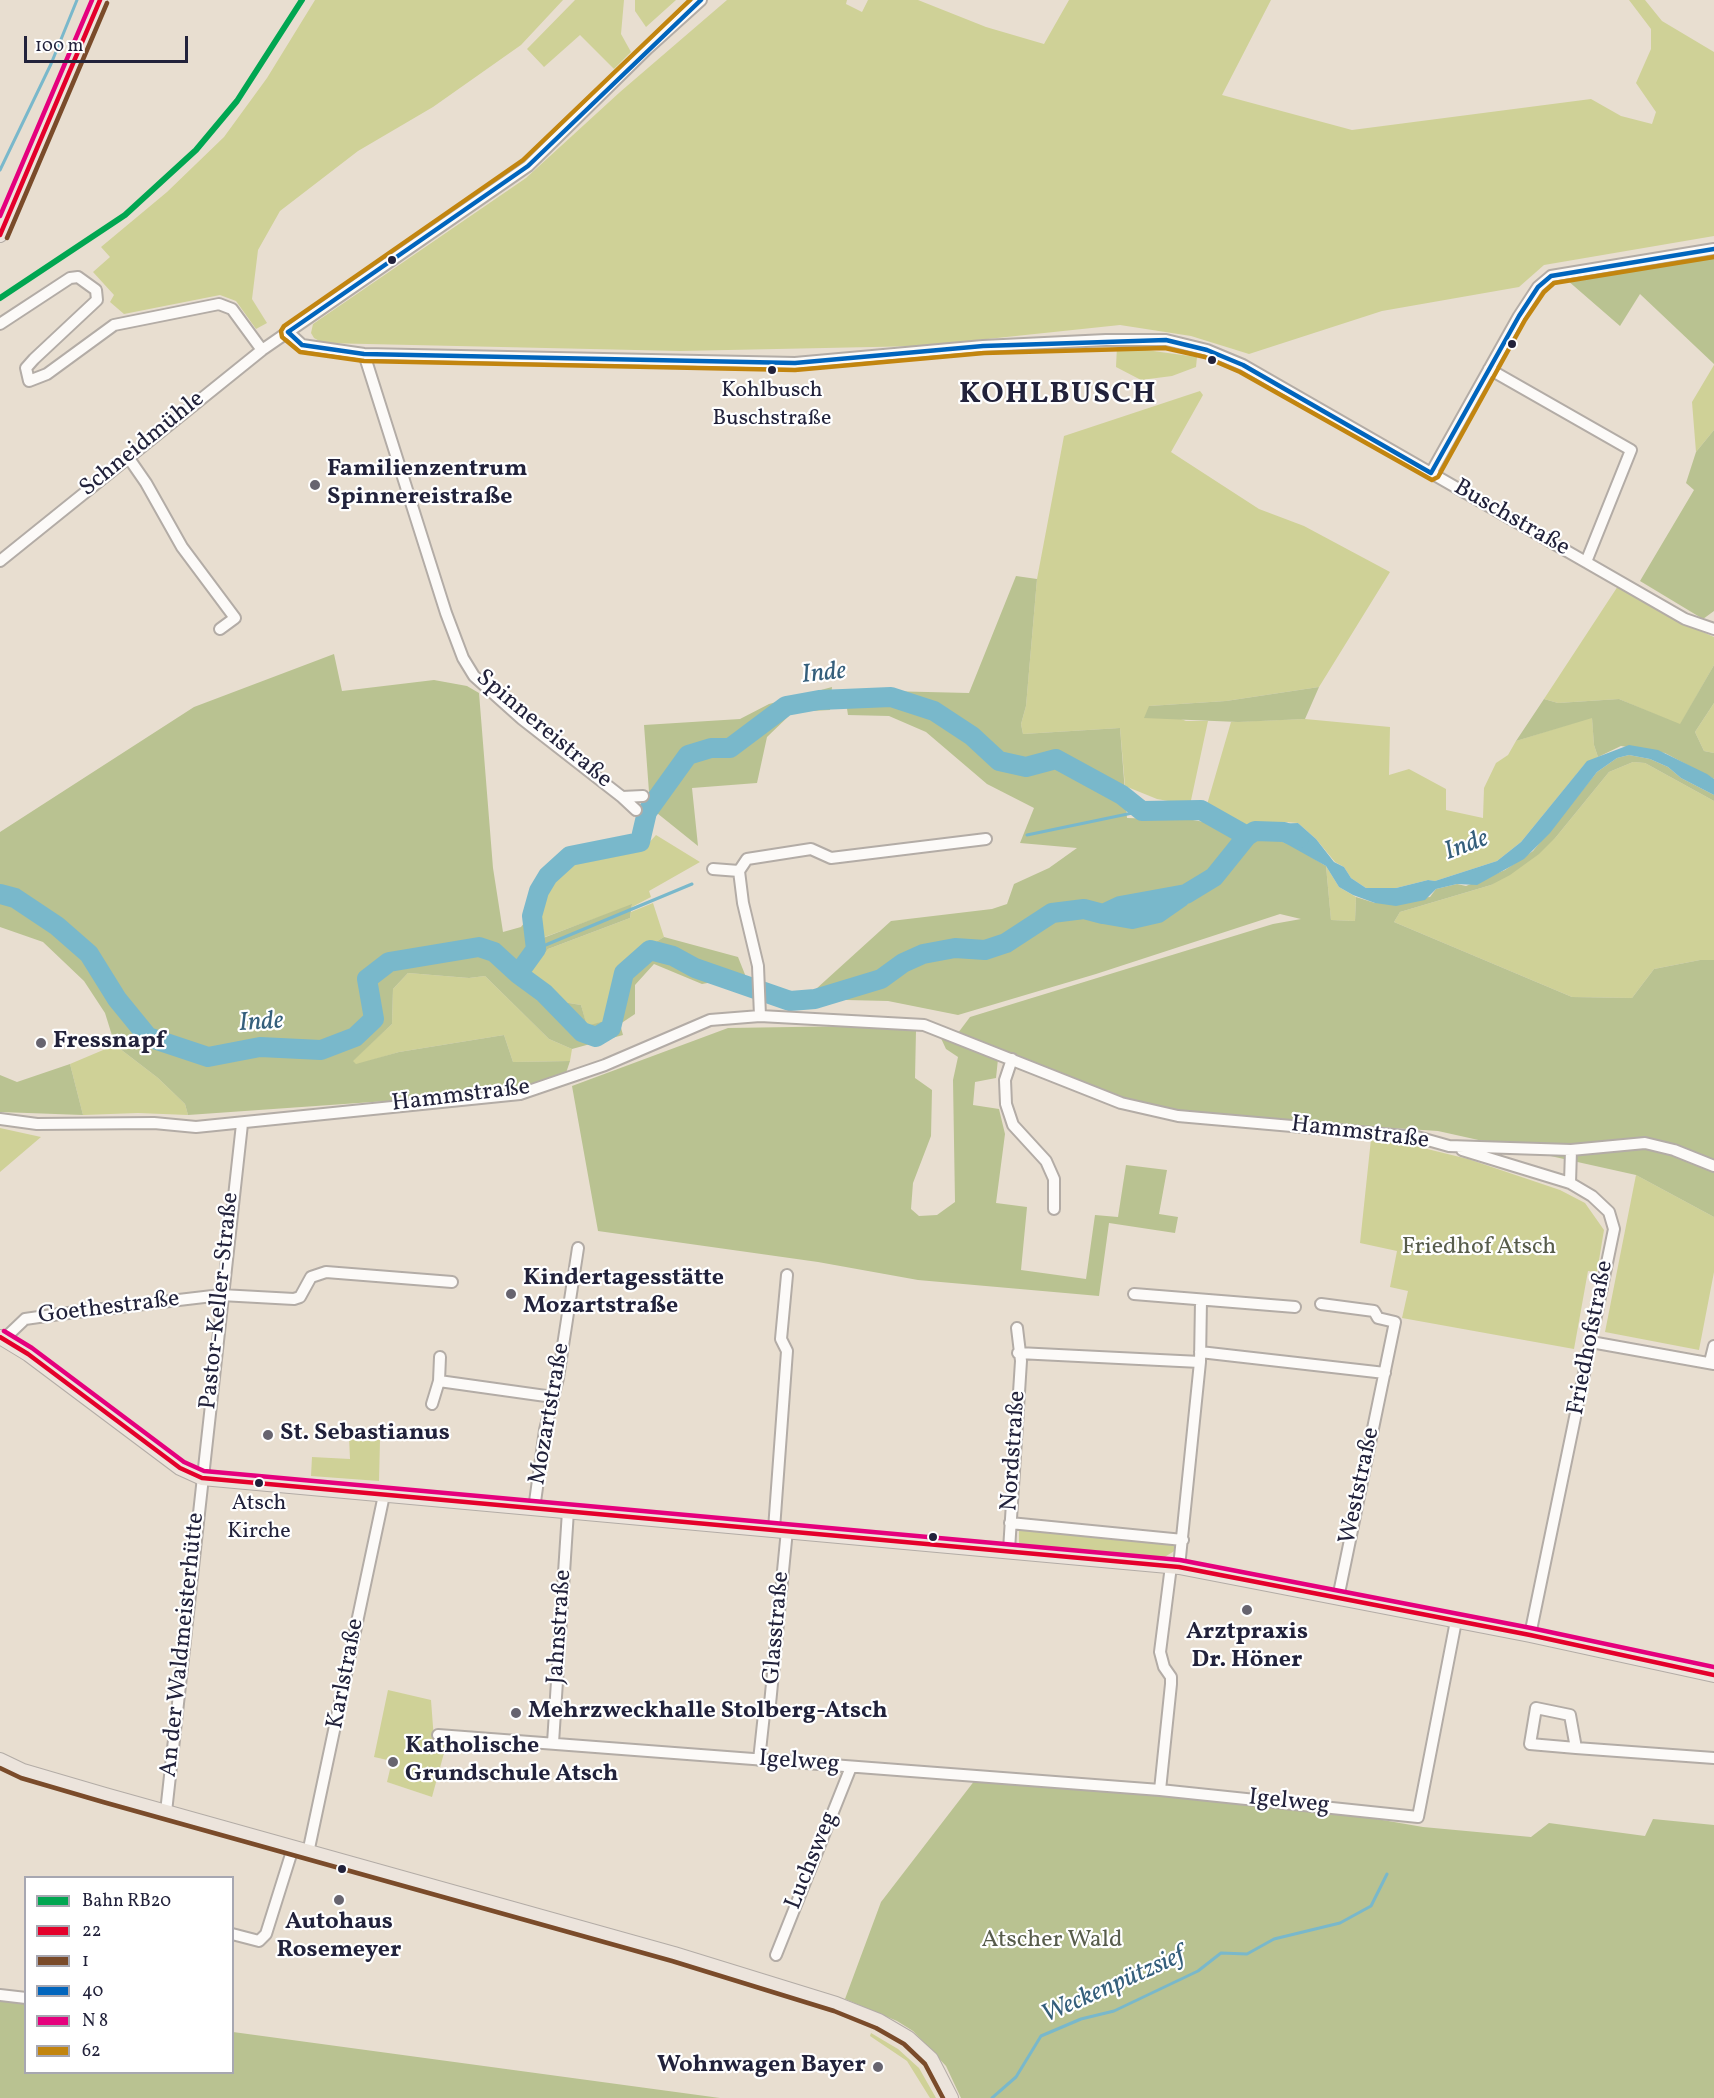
<!DOCTYPE html>
<meta charset="utf-8">
<style>
body{margin:0}
#map{position:relative;width:1714px;height:2098px;overflow:hidden;background:#e8ded0;font-family:Vollkorn,serif}
canvas{display:block}
.legend{position:absolute;left:24px;top:1876px;width:210px;height:198px;box-sizing:border-box;background:#fff;border:2px solid #a7a7b1;margin:0;padding:8px 10px;list-style:none;font-size:18px;color:#22223b}
.legend li{display:flex;align-items:center;gap:12px;height:30px}
.legend b{width:30px;border:2px solid #a7a7b1}
.scale{position:absolute;left:24px;top:36px;width:164px;height:27px;box-sizing:border-box;border:3px solid #22223b;border-top:0;padding-left:8px;font-size:18px;line-height:21px;white-space:nowrap;color:#22223b;-webkit-text-stroke:4px #fff;paint-order:stroke}
</style>
<div id="map">
<canvas width="1714" height="2098"></canvas>
<ul class="legend">
<li><b style="height:8px;background:#00a651"></b>Bahn RB20</li>
<li><b style="height:8px;background:#e4002b"></b>22</li>
<li><b style="height:8px;background:#7a4b2a"></b>1</li>
<li><b style="height:8px;background:#0065bd"></b>40</li>
<li><b style="height:8px;background:#e5007d"></b>N 8</li>
<li><b style="height:8px;background:#c2850f"></b>62</li>
</ul>
<div class="scale">100 m</div>
</div>
<script>
const c = document.querySelector('canvas').getContext('2d');
c.lineJoin = 'round';
function fillPath(path, color) { c.fillStyle = color; c.fill(path, 'evenodd'); }
const poly = rows => new Path2D(rows.map(r => 'M' + r).join(''));
function trace(path, color, width, dash) { c.strokeStyle = color; c.lineWidth = width; c.lineCap = dash ? 'butt' : 'round'; c.setLineDash(dash || []); c.stroke(path); }
function write(font, color, halo, rows, align = 'center') {
  c.font = font + ' Vollkorn,serif'; c.lineWidth = 4.5; c.setLineDash([]); c.textBaseline = 'middle'; c.strokeStyle = halo; c.fillStyle = color; for (const [text, x, y, turn = 0] of rows) {
    c.save(); c.translate(x, y); c.rotate((+turn || 0) * Math.PI / 180); c.textAlign = isNaN(turn) ? turn : align; if (halo) c.strokeText(text, 0, 0); c.fillText(text, 0, 0); c.restore();
  }
}
const green = poly([
 [315,0,563,0,521,45,433,107,358,151,280,211,258,250,252,299,267,323,256,329,236,301,220,295,124,314,110,302,114,295,93,272,110,257,101,247,167,192,224,137,267,78],
 [575,0,624,0,621,34,631,52,614,69,580,35,544,67,527,49],
 [635,0,676,0,646,27,635,11],
 [727,0,847,0,846,4,862,12,868,0,918,0,986,27,1044,44,1069,0,1271,0,1222,95,1352,130,1591,99,1621,116,1652,124,1656,112,1636,83,1651,49,1651,29,1629,0,1645,0,1662,21,1714,52,1714,236,1544,265,1519,287,1382,311,1249,354,1191,336,1120,325,921,346,680,351,323,343,314,338,311,333,313,324,526,178,620,92],
 [1117,346,1197,357,1196,367,1172,376,1141,380,1116,367],
 [1714,365,1714,430,1696,452,1692,402],
 [1200,391,1203,395,1171,452,1259,509,1304,526,1390,572,1319,687,1226,701,1149,706,1186,721,1208,721,1190,805,1157,799,1125,786,1120,728,1023,734,1021,724,1026,706,1037,579,1064,436],
 [1618,586,1676,620,1714,637,1714,665,1680,725,1619,699,1558,703,1544,699],
 [1714,703,1714,753,1704,751,1695,732],
 [1592,717,1594,745,1598,757,1584,765,1521,842,1497,861,1435,881,1428,880,1396,888,1366,888,1351,878,1344,867,1335,862,1316,839,1298,823,1285,822,1252,828,1240,826,1222,813,1206,808,1231,722,1305,719,1390,727,1389,775,1409,769,1446,789,1446,810,1483,818,1484,788,1496,763,1508,755,1516,741],
 [1633,762,1645,763,1714,801,1714,960,1700,960,1654,969,1632,998,1572,997,1394,922,1400,912,1491,885,1556,837,1609,772],
 [656,835,700,862,649,891,651,897,632,907,632,905,542,938,540,921,534,920,539,901,551,879,571,859,645,847],
 [1326,866,1339,887,1356,897,1355,921,1331,920],
 [653,903,664,937,633,956,616,985,604,1021,587,1027,581,1005,563,1002,528,975,548,949,630,918,631,912],
 [408,973,469,978,485,976,549,1039,572,1049,570,1061,513,1062,504,1035,399,1052,356,1065,352,1061,392,1024,393,989],
 [115,1045,158,1078,185,1104,188,1115,138,1113,83,1115,70,1064],
 [0,1128,41,1137,0,1172],
 [1371,1139,1415,1146,1468,1159,1560,1190,1585,1203,1604,1230,1597,1272,1588,1271,1574,1349,1402,1318,1408,1291,1390,1287,1397,1251,1360,1243],
 [1636,1175,1714,1217,1714,1272,1699,1350,1605,1332],
 [349,1437,380,1440,379,1481,311,1476,312,1457,350,1459],
 [1019,1530,1174,1541,1176,1550,1163,1558,1019,1546],
 [388,1690,431,1700,434,1740,447,1742,432,1797,387,1782,392,1761,374,1757],
 [871,2033,898,2049,919,2068,936,2098,930,2098,907,2061,870,2036]
]);
const forest = poly([
 [1714,257,1714,364,1640,294,1620,326,1567,280],
 [1714,430,1714,611,1703,619,1640,581,1694,490,1686,483,1696,452],
 [1016,576,1037,579,1026,706,1021,724,1023,734,1120,728,1127,818,1193,820,1255,831,1293,846,1326,866,1331,920,1355,921,1356,897,1375,903,1430,897,1436,889,1457,884,1466,886,1505,870,1533,851,1597,772,1617,758,1629,755,1650,759,1668,767,1681,778,1714,795,1714,801,1645,763,1633,762,1609,772,1556,837,1539,854,1510,875,1491,885,1400,912,1394,922,1572,997,1632,998,1654,969,1700,960,1714,960,1714,1217,1636,1175,1438,1131,1241,1118,1175,1111,1124,1098,1047,1070,958,1033,970,1017,1273,924,1301,919,1280,914,1096,974,958,1015,888,1001,805,999,891,921,992,909,1007,904,1014,884,1049,868,1077,848,1020,843,1034,808,987,784,926,732,889,716,848,715,844,690,969,693],
 [334,654,342,691,434,680,467,686,479,693,493,868,503,932,521,927,528,918,540,921,543,938,632,904,630,918,548,949,528,975,563,1002,581,1005,587,1026,604,1021,616,985,633,956,664,937,738,957,752,992,713,982,702,984,654,964,635,985,635,1014,620,1024,623,1035,572,1049,549,1039,485,976,469,978,408,973,393,989,392,1024,353,1061,356,1064,399,1052,504,1035,513,1062,570,1061,566,1073,521,1088,472,1095,188,1115,185,1104,158,1078,115,1045,105,1013,84,981,43,942,0,927,0,832,194,707],
 [1714,665,1714,703,1695,732,1704,751,1714,753,1714,779,1665,753,1621,746,1598,757,1594,745,1592,718,1516,741,1544,699,1558,703,1619,699,1680,724],
 [832,687,830,710,793,712,767,737,757,783,692,788,698,846,642,801,649,792,644,725,740,719,769,704],
 [1319,687,1305,719,1238,722,1144,718,1149,706,1226,701],
 [857,1026,916,1030,915,1078,932,1090,931,1136,913,1183,911,1209,919,1216,937,1215,955,1202,953,1080,958,1057,946,1049,939,1034,998,1059,996,1078,975,1082,973,1105,999,1109,1005,1134,996,1203,1027,1207,1021,1270,1086,1279,1095,1215,1118,1217,1126,1165,1167,1170,1159,1214,1178,1217,1175,1233,1109,1223,1099,1296,918,1280,818,1262,598,1231,572,1086,728,1028],
 [70,1064,83,1115,0,1112,0,1075,17,1082],
 [975,1780,1313,1808,1423,1827,1531,1837,1549,1823,1645,1836,1653,1819,1714,1825,1714,2098,961,2098,946,2066,913,2031,897,2021,845,1999,881,1902],
 [0,1998,25,2002,26,2072,232,2072,233,2032,720,2098,0,2098]
]);
const water = poly([
 [1629,745,1658,750,1707,774,1714,779,1714,795,1681,778,1668,767,1650,759,1629,755,1617,758,1597,772,1550,833,1524,859,1477,885,1457,884,1436,889,1425,900,1396,906,1375,903,1353,895,1339,887,1326,866,1276,838,1273,824,1298,823,1316,839,1334,862,1344,867,1351,878,1366,888,1396,888,1428,880,1435,881,1497,861,1521,842,1587,761]
]);
const stream = poly([
 [0,170,51,64,77,0],
 [1027,835,1142,811],
 [536,949,692,884],
 [992,2098,1016,2077,1041,2036,1081,2019,1114,2011,1198,1971,1221,1953,1247,1954,1274,1939,1340,1923,1371,1906,1387,1874]
]);
const river = poly([
 [0,894,15,898,57,926,89,954,117,999,148,1037,208,1057,260,1047,321,1050,355,1037,374,1019,367,979,389,962,479,947,494,952,518,974,544,993,582,1032,596,1037,611,1028,624,973,650,950,673,956,695,968,790,1001,815,999,881,979,903,963,923,954,955,948,985,950,1006,943,1052,913,1084,909,1103,914,1120,906,1186,894,1214,877,1247,836,1255,831,1284,832,1299,838],
 [1103,914,1132,919,1158,913,1181,897],
 [518,974,536,949,532,916,539,891,548,876,570,856,640,842,647,812,688,755,711,748,730,748,786,706,819,700,891,697,934,711,972,736,999,761,1026,767,1056,759,1122,795,1142,811,1201,810,1247,836]
]);
const minor = poly([
 [0,324,70,278,78,277,96,290,97,300,34,359,26,368,29,381,47,374,114,325,219,304,232,309,262,350],
 [288,332,302,345,364,354,795,363,983,346,1106,340,1166,340,1207,350,1243,365,1685,619,1714,629],
 [364,354,446,613,463,658,474,676,522,719,622,797,643,796],
 [1489,369,1631,450,1586,562],
 [128,457,146,483,182,547,235,618,220,629],
 [1431,473,1519,316,1538,287,1551,276,1714,249],
 [0,561,262,350,528,166,648,48,701,0],
 [622,797,636,810],
 [713,869,739,871],
 [760,1016,758,966,743,903,739,871,747,859,811,849,831,858,986,839],
 [1012,1059,1005,1080,1006,1104,1013,1125,1046,1161,1054,1179,1054,1209],
 [0,1119,37,1124,154,1123,196,1127,520,1094,605,1065,710,1020,760,1016,924,1025,1121,1103,1178,1116,1417,1137,1449,1146,1571,1150,1645,1143,1674,1150,1714,1166],
 [1462,1150,1570,1183,1592,1196,1609,1212,1614,1229,1530,1635],
 [1570,1183,1571,1150],
 [1134,1294,1295,1307],
 [1321,1304,1374,1311,1378,1318,1395,1322,1338,1598],
 [4,1339,25,1319,60,1314,221,1295,294,1299,300,1297,311,1277,326,1272,452,1282],
 [1591,1342,1714,1364],
 [1200,1352,1385,1373],
 [1018,1353,1200,1362],
 [1710,1362,1714,1346],
 [439,1381,440,1357],
 [432,1404,439,1381,553,1397],
 [534,1509,545,1430,558,1378,578,1248],
 [1010,1523,1183,1540],
 [774,1529,787,1351,781,1339,787,1275],
 [1009,1550,1021,1361,1017,1328],
 [1171,1566,1160,1652,1164,1667,1171,1677,1171,1684,1160,1790,1418,1817,1456,1621],
 [1179,1567,1200,1362,1201,1300],
 [438,1735,1160,1790],
 [553,1743,568,1511],
 [1576,1748,1570,1715,1536,1708,1530,1744,1576,1748,1714,1758],
 [759,1760,764,1714,770,1704,787,1530],
 [166,1812,242,1124],
 [308,1853,384,1495],
 [232,1934,259,1941,266,1934,293,1848],
 [776,1955,851,1767],
 [0,1995,26,1998]
]);
const major = poly([
 [0,235,100,0],
 [0,1337,28,1354,180,1468,202,1478,1179,1567,1530,1635,1714,1675],
 [0,1760,23,1771,105,1795,674,1954,836,2004,879,2021,908,2038,931,2059,951,2098]
]);
const bus1 = poly([
 [0,235,100,0],
 [0,1337,28,1354,180,1468,202,1478,1179,1567,1530,1635,1714,1675]
]);
const bus2 = poly([
 [7,238,107,3],
 [0,1768,21,1778,103,1802,672,1961,834,2011,876,2028,904,2044,925,2064,943,2098]
]);
const bus3 = poly([
 [288,332,302,345,364,354,795,363,983,346,1166,340,1207,350,1243,365,1431,473],
 [288,332,528,166,701,0],
 [1431,473,1519,316,1538,287,1551,276,1714,249]
]);
const bus4 = poly([
 [0,216,92,0],
 [4,1331,32,1348,184,1462,204,1471,1180,1560,1531,1628,1714,1667]
]);
const bus5 = poly([
 [690,0,523,160,284,326,281,331,282,337,300,352,364,361,795,370,984,353,1165,348,1205,357,1240,372,1432,480,1438,477,1525,320,1544,292,1554,283,1714,257]
]);
const rail1 = poly([
 [0,298,125,215,196,150,237,101,302,0]
]);
const markers = [
 [392,260,5,"#22223b"],
 [1512,344,5,"#22223b"],
 [1212,360,5,"#22223b"],
 [772,370,5,"#22223b"],
 [315,485,6,"#67646f"],
 [41,1043,6,"#67646f"],
 [511,1294,6,"#67646f"],
 [268,1435,6,"#67646f"],
 [259,1483,5,"#22223b"],
 [933,1537,5,"#22223b"],
 [1247,1610,6,"#67646f"],
 [516,1713,6,"#67646f"],
 [393,1762,6,"#67646f"],
 [342,1869,5,"#22223b"],
 [339,1900,6,"#67646f"],
 [878,2067,6,"#67646f"]
];
const busNames = [
 ["Kohlbusch",772,392],
 ["Buschstraße",772,420],
 ["Atsch",259,1505],
 ["Kirche",259,1533]
];
const streetNames = [
 ["Schneidmühle",143,445,-39],
 ["Buschstraße",1511,519,30],
 ["Spinnereistraße",543,730,40],
 ["Hammstraße",461,1097,-7],
 ["Hammstraße",1360,1134,7],
 ["Pastor-Keller-Straße",221,1301,-84],
 ["Goethestraße",109,1309,-7],
 ["Friedhofstraße",1592,1338,-79],
 ["Mozartstraße",551,1414,-80],
 ["Nordstraße",1015,1451,-86],
 ["Weststraße",1361,1486,-78],
 ["Jahnstraße",561,1627,-86],
 ["Glasstraße",778,1628,-85],
 ["An der Waldmeisterhütte",184,1645,-84],
 ["Karlstraße",347,1674,-79],
 ["Igelweg",799,1763,4],
 ["Igelweg",1289,1803,6],
 ["Luchsweg",813,1861,-68]
];
const poiNames = [
 ["Familienzentrum",327,471],
 ["Spinnereistraße",327,499],
 ["Fressnapf",53,1043],
 ["Kindertagesstätte",523,1280],
 ["Mozartstraße",523,1308],
 ["St. Sebastianus",280,1435],
 ["Arztpraxis",1247,1634,"center"],
 ["Dr. Höner",1247,1662,"center"],
 ["Mehrzweckhalle Stolberg-Atsch",528,1713],
 ["Katholische",405,1748],
 ["Grundschule Atsch",405,1776],
 ["Autohaus",339,1924,"center"],
 ["Rosemeyer",339,1952,"center"],
 ["Wohnwagen Bayer",866,2067,"right"]
];
const parkNames = [
 ["Friedhof Atsch",1479,1249],
 ["Atscher Wald",1052,1942]
];
const waterNames = [
 ["Inde",824,675,-6],
 ["Inde",1467,847,-20],
 ["Inde",261,1024,-3],
 ["Weckenpützsief",1114,1987,-24]
];
const districtNames = [
 ["KOHLBUSCH",1058,396]
];
fillPath(green, '#cfd197');
fillPath(forest, '#b9c291');
fillPath(water, '#79b8cb');
trace(stream, '#79b8cb', 3);
trace(river, '#79b8cb', 20);
trace(minor, '#b3aca6', 14);
trace(major, '#b3aca6', 16);
trace(minor, '#fcfaf8', 10);
trace(major, '#ece4dc', 14);
trace(bus1, '#e4002b', 4.5);
trace(bus2, '#7a4b2a', 4.5);
trace(bus3, '#0065bd', 4.5);
trace(bus4, '#e5007d', 4.5);
trace(bus5, '#c2850f', 4.5);
trace(rail1, '#00a651', 6);
for (const [x, y, r, color] of markers) { const dot = new Path2D(); dot.arc(x, y, r, 0, 2 * Math.PI); c.fillStyle = color; c.fill(dot); trace(dot, '#fff', 2); }
write('22px', '#22223b', '#fff', busNames);
write('24px', '#22223b', '#fff', streetNames);
write('bold 24px', '#22223b', '#fff', poiNames, 'left');
write('24px', '#575c4b', '#fff', parkNames);
write('italic 26px', '#345e7b', '#fff', waterNames);
c.letterSpacing = '1.5px';
write('bold 30px', '#22223b', '#fff', districtNames);
c.letterSpacing = '0px';
</script>
